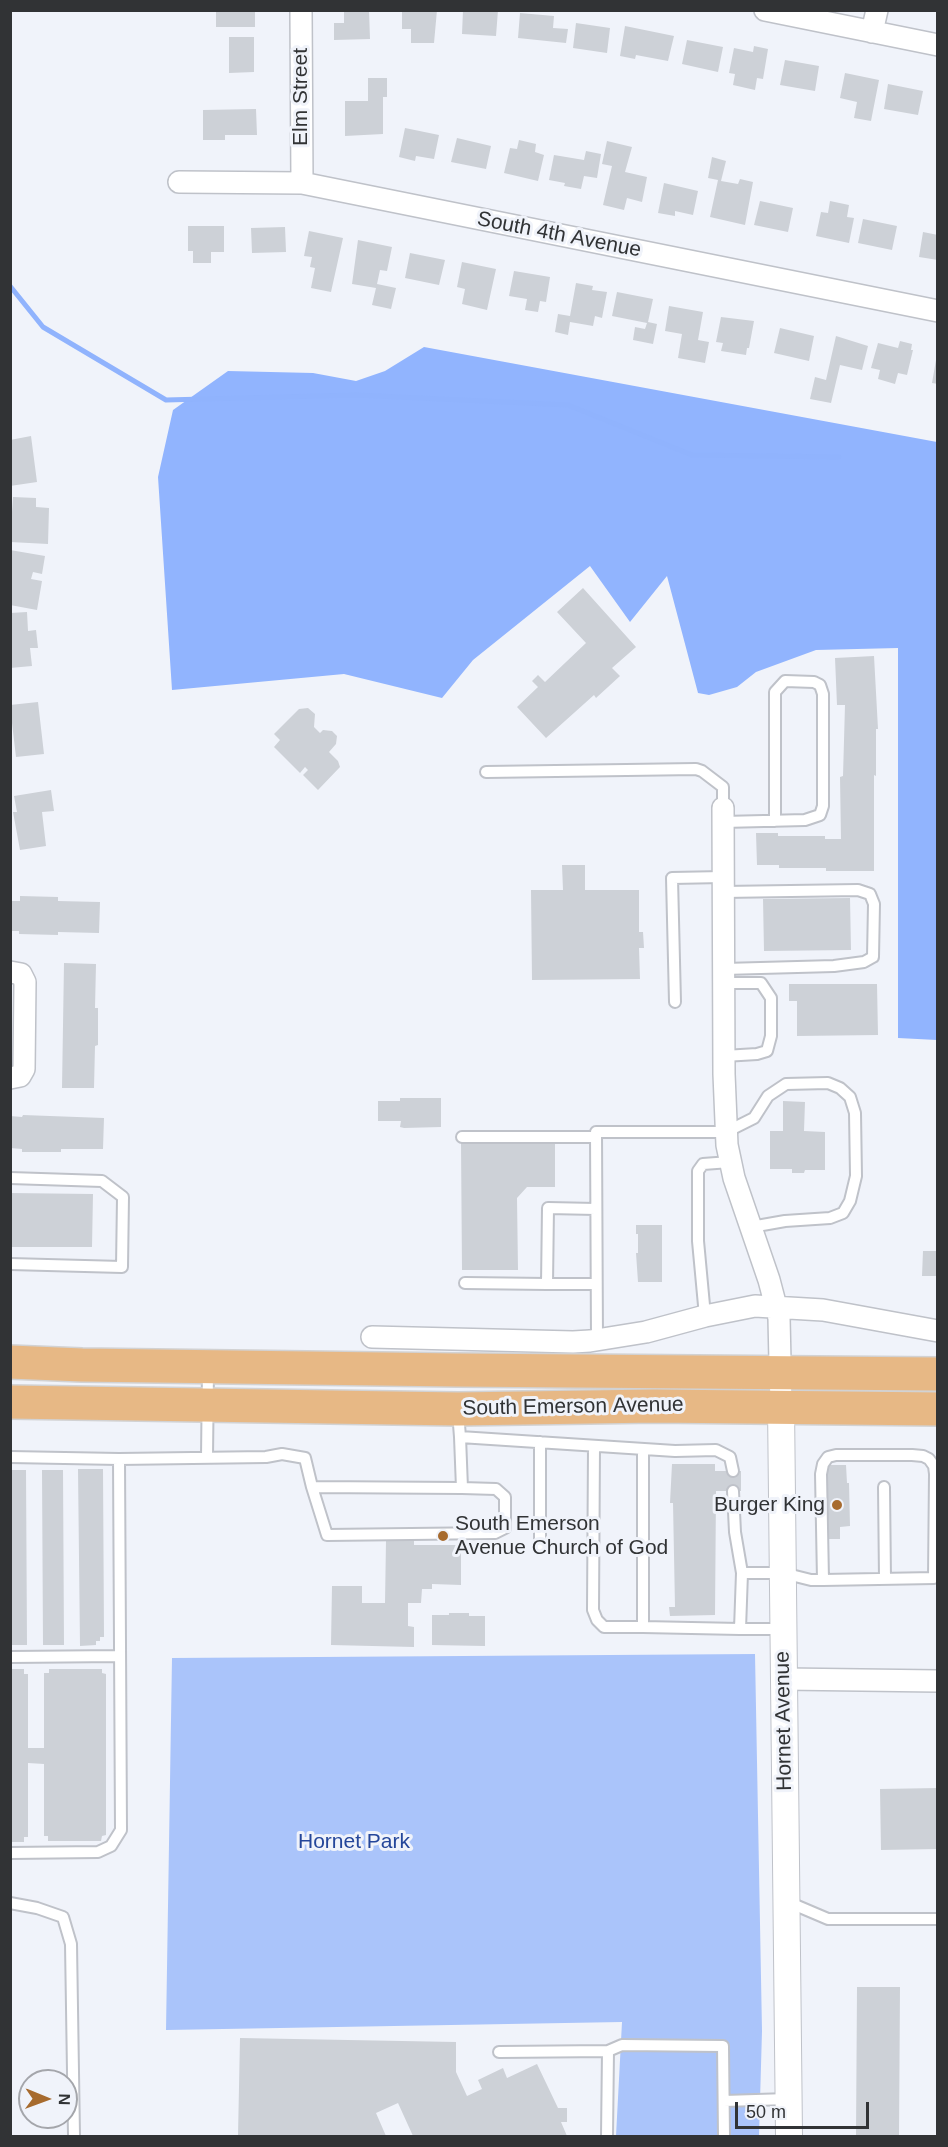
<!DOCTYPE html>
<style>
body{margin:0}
#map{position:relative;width:948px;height:2147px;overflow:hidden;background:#f0f3fa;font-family:Arial,sans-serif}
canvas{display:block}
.frame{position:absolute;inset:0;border:12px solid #313335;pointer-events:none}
.north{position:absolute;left:18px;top:2069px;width:60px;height:60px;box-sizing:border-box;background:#f0f3fa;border:2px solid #a4a6ab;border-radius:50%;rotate:91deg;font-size:16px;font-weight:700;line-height:24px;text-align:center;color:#313335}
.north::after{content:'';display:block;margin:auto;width:21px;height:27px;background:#a76b2e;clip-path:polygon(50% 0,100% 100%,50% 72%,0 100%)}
.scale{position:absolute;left:735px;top:2102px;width:134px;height:27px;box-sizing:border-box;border:3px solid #313335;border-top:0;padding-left:8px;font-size:18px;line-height:21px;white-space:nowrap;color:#313335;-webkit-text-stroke:4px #f0f3fa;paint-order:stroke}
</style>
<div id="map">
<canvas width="948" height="2147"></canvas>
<div class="frame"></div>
<div class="north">N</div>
<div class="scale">50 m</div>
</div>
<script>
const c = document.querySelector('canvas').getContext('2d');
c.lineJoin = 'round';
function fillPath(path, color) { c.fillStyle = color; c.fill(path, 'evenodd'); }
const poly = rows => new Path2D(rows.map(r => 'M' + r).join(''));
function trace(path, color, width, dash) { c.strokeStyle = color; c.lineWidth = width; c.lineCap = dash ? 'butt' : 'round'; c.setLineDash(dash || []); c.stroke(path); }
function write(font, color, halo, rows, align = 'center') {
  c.font = font + ' Arial,sans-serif'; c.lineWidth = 6; c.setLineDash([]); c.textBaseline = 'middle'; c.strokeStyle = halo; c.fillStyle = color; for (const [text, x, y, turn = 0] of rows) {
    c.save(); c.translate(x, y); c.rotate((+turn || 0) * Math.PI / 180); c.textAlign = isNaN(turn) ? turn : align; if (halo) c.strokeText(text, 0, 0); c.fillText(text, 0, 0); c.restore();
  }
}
const green = poly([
 [755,1654,762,2031,759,2136,616,2136,622,2022,166,2030,172,1658]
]);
const forest = poly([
 [424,347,937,442,937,1040,898,1038,898,648,816,650,756,672,737,687,709,695,698,693,667,576,630,622,590,566,473,660,442,698,344,674,172,690,158,477,173,410,228,371,313,373,356,381,385,371]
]);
const stream = poly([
 [10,286,43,327,166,400,356,395,568,405,692,455,839,457]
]);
const building = poly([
 [255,10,255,27,216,27,216,11],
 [344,10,369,10,370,39,334,40,334,23,344,23],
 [402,10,437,10,434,43,411,43,411,29,402,29],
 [463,10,498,10,496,36,462,34],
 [520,13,554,16,553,28,568,29,566,43,518,38],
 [576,23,610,28,607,53,573,48],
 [625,26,674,36,668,61,636,55,635,59,620,56],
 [229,37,254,37,254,72,229,73],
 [687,40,723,47,718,72,682,64],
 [754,46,768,49,763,79,757,78,755,90,733,85,735,74,729,73,734,48,753,52],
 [785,60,819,66,815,91,780,85],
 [845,73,879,80,871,121,854,118,857,102,840,98],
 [368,78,387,78,387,97,383,97,383,134,345,136,345,101,368,101],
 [888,84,923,91,918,115,884,109],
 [256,109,257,135,225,135,225,140,203,140,203,110],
 [405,128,439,135,434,159,416,156,415,161,399,157],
 [457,138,491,146,486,169,451,162],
 [519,140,536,144,535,152,544,155,538,181,504,173,510,148,517,149],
 [607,141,632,147,625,172,647,177,642,202,627,198,624,210,603,205,612,166,602,164],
 [586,151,601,154,597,178,584,176,581,189,564,186,565,183,549,180,554,155,584,160],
 [712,157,726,161,721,181,738,184,740,179,753,182,745,225,710,217,718,180,708,178],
 [664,183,698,191,693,215,675,211,675,216,658,213],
 [760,201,793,208,788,232,754,225],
 [830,201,849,205,847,217,854,218,849,243,816,236,821,212,828,213],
 [863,219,897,226,892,250,858,243],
 [188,226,224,226,224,252,211,252,211,263,193,263,193,251,188,251],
 [285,227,286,252,252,253,251,228],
 [309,231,343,238,331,292,311,288,315,268,310,267,312,257,304,256],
 [923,232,938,235,938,260,919,257],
 [358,240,392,247,387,271,380,270,377,284,396,288,391,309,372,305,376,288,352,284],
 [410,253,445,260,439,285,405,278],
 [462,262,496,269,487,310,462,304,465,289,457,287],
 [514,271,550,277,546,302,540,301,538,312,525,310,527,299,509,296],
 [576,283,593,286,592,290,607,292,602,318,595,316,593,326,570,322,568,335,555,332,558,314,570,316],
 [617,292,653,299,648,322,657,324,653,344,633,340,635,327,645,329,647,323,612,316],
 [669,306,703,312,698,340,709,342,705,363,678,358,682,334,665,331],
 [721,317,754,321,749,348,747,348,746,355,721,351,723,343,716,342],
 [780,328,814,336,809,361,774,353],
 [836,336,868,346,862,370,840,365,831,403,810,399,815,377,826,380],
 [900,341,912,344,911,350,913,350,907,375,898,373,895,384,878,379,880,370,871,368,878,343,898,348],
 [936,360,938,360,938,384,932,383],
 [31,436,37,482,10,486,10,440],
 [13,497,36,498,36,507,49,508,48,544,10,542],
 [10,550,45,556,42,574,33,572,31,579,42,581,37,610,10,605],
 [583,588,636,647,612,668,620,676,596,698,594,695,546,738,517,707,538,687,532,681,538,675,545,682,586,643,557,612],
 [27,612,28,631,36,630,38,648,30,648,32,666,10,668,10,613],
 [874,656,878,729,876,729,876,776,874,775,874,871,826,871,826,868,779,868,779,865,757,865,756,833,778,833,778,836,825,836,825,839,841,839,840,777,843,776,845,705,837,705,835,658],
 [38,702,44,754,16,757,12,723,10,723,10,705],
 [308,708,315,714,314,727,320,733,323,730,332,731,337,736,336,744,329,752,338,761,340,767,318,790,303,775,308,770,305,767,300,773,274,747,280,740,274,734,299,709],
 [51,790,54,811,42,812,46,846,20,850,13,812,17,812,14,796],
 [562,865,585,865,585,890,639,890,639,932,643,932,644,948,639,948,640,979,532,980,531,890,563,890],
 [20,896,58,897,58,901,100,902,99,933,58,932,58,935,19,934,19,931,10,931,10,901,20,901],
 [850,898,851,950,764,951,763,899],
 [64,963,96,964,95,1008,98,1008,98,1045,95,1046,94,1088,62,1088],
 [789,984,877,984,878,1035,797,1036,797,1001,789,1001],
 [400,1098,441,1098,441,1127,404,1128,400,1127,401,1121,378,1121,378,1101,400,1101],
 [783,1101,805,1102,804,1131,825,1132,825,1170,805,1170,804,1173,792,1173,792,1169,770,1169,770,1131,783,1131],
 [23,1115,104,1118,103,1149,61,1149,61,1152,22,1152,22,1149,10,1148,10,1116,22,1117],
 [461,1143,555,1143,555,1187,527,1187,517,1198,518,1270,462,1270],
 [10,1193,93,1194,92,1247,10,1247],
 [636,1225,662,1225,662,1282,638,1282,636,1253,638,1253,638,1234,636,1234],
 [923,1251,938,1251,938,1276,922,1276],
 [672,1464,715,1464,715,1471,741,1471,741,1491,716,1491,715,1615,670,1616,669,1607,675,1607,673,1503,670,1503],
 [827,1465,846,1465,847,1483,849,1483,850,1526,840,1527,840,1539,825,1539,824,1477,827,1477],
 [78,1469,103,1469,104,1637,100,1637,100,1641,96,1641,96,1645,80,1646],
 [10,1470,26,1470,27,1645,10,1645],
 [42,1470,63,1470,64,1645,43,1645],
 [386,1541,414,1541,414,1545,461,1545,461,1585,432,1584,432,1589,422,1589,421,1603,408,1603,408,1626,414,1627,414,1647,331,1645,332,1586,362,1586,362,1603,385,1603],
 [449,1613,469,1613,469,1616,485,1616,485,1646,432,1645,432,1615,449,1615],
 [10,1669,24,1669,24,1674,28,1674,28,1748,44,1748,44,1673,49,1673,49,1669,102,1669,102,1673,106,1674,106,1835,102,1836,101,1841,48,1841,48,1836,44,1836,44,1764,28,1763,28,1837,24,1837,24,1842,10,1842],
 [938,1788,938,1849,881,1850,880,1789],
 [857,1987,900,1987,899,2136,856,2136],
 [240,2038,456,2042,456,2072,467,2096,482,2089,478,2080,503,2068,507,2078,537,2064,558,2108,567,2108,567,2122,561,2122,567,2136,413,2136,398,2103,376,2113,386,2136,238,2136]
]);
const service = poly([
 [486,772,696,769,702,771,723,787,723,808],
 [723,822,805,820,820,815,823,806,823,694,820,685,814,682,785,681,775,692,775,821],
 [723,892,858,890,870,894,874,904,873,957,864,962,834,966,724,969],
 [724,983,761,983,771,998,771,1036,767,1051,757,1054,724,1056],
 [675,1002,672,878,723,877],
 [462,1137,596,1137],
 [10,1178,102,1181,123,1197,122,1267,10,1264],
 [465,1283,547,1284],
 [596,1284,547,1284,548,1208,596,1209],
 [705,1316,698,1241,698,1171,703,1164,730,1162],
 [597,1340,596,1132,726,1132,754,1118,768,1096,786,1084,828,1083,840,1088,850,1097,855,1113,856,1176,850,1201,843,1213,830,1218,785,1221,751,1227],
 [458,1412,460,1437,675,1451,716,1450,730,1457,733,1471],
 [460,1437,462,1488,496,1489,505,1497,505,1528,495,1533,327,1535,312,1487,462,1488],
 [594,1447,593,1610,597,1620,604,1627,643,1627],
 [643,1449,643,1627,740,1629],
 [10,1457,119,1459,266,1457,282,1454,305,1458,312,1487],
 [207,1457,208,1370],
 [884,1487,885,1579],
 [733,1491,735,1532,742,1573,740,1629,783,1629],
 [540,1547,540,1442],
 [742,1573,783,1573,811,1580,823,1580,934,1578,935,1474,934,1466,929,1459,923,1456,912,1455,836,1455,828,1457,823,1464,821,1474,823,1580],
 [10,1657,119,1656],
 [10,1853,98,1852,111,1846,121,1830,119,1459],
 [788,1902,828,1919,938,1919],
 [10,1903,37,1908,63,1917,71,1944,74,2136],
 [499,2052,608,2051,622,2045,723,2046,724,2136],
 [724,2101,788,2099],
 [607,2136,608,2051]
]);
const minor = poly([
 [301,10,302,183],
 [765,10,938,45],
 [872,32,877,10],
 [179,182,302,183,938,311],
 [723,808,724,1074,727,1145,734,1178,769,1280,779,1318,781,1406],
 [10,972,21,974,25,982,24,1069,20,1076,10,1078],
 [372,1337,573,1342,590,1341,646,1332,705,1316,755,1306,823,1310,938,1331],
 [784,1679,938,1681]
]);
const tertiary = poly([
 [781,1406,789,2136]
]);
const primary = poly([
 [10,1362,82,1365,457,1370,938,1374],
 [10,1402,458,1409,655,1406,938,1409]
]);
const markers = [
 [837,1505,6,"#a76b2e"],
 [443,1536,6,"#a76b2e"]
];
const streetNames = [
 ["Elm Street",301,97,-90],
 ["South 4th Avenue",559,235,11],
 ["South Emerson Avenue",573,1407,-1],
 ["Hornet Avenue",784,1721,-91]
];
const poiNames = [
 ["Burger King",825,1505],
 ["South Emerson",455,1524,"left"],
 ["Avenue Church of God",455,1548,"left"]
];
const parkNames = [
 ["Hornet Park",354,1842]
];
fillPath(green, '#aac4fa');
fillPath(forest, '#91b4fe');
trace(stream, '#90b3fd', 5);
fillPath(building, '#cdd1d7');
trace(service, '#bfc2c9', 14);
trace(minor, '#bfc2c9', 24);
trace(tertiary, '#bfc2c9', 28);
trace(primary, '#d2d2d3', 36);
trace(service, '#fff', 10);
trace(minor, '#fff', 21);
trace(tertiary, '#fff', 26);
trace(primary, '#e7b885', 33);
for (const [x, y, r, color] of markers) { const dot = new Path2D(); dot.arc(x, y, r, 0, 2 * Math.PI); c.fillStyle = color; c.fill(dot); trace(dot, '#f0f3fa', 2); }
write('21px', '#313335', '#f0f3fa', streetNames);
write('21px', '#313335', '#f0f3fa', poiNames, 'right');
write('21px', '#24469a', '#f0f3fa', parkNames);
</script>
